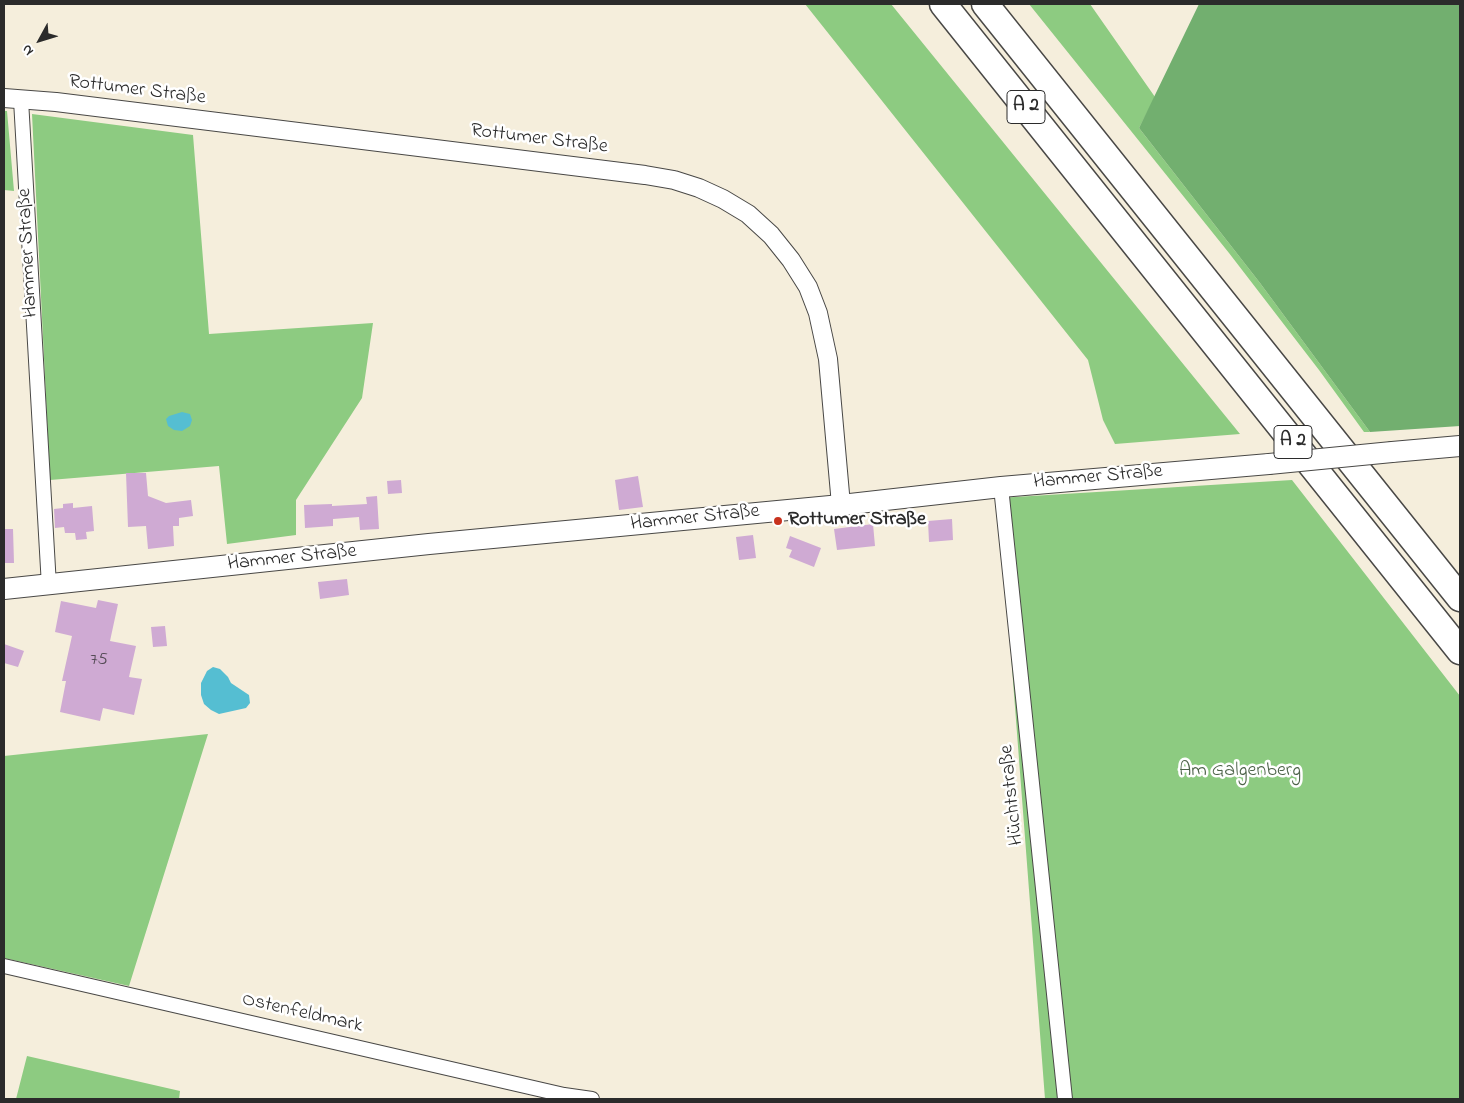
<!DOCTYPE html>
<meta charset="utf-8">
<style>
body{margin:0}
#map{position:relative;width:1464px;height:1103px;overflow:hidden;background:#f5eedc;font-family:"Indie Flower",sans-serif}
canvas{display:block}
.frame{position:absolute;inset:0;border:5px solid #2b2b2b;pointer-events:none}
.north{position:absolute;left:15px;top:15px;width:50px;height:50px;-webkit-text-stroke:4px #fff;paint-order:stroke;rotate:231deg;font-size:14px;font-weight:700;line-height:20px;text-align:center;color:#2b2b2b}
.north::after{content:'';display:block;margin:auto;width:18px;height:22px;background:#2b2b2b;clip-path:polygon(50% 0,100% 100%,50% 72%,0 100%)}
</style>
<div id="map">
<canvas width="1464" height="1103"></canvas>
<div class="frame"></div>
<div class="north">N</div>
</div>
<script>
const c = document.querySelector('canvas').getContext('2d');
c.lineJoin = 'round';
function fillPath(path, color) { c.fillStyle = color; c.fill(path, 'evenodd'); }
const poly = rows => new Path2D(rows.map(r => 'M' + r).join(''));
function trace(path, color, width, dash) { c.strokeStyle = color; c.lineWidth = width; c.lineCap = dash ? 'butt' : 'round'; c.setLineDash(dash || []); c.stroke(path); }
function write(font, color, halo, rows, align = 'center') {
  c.font = font + ' "Indie Flower",sans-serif'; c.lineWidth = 5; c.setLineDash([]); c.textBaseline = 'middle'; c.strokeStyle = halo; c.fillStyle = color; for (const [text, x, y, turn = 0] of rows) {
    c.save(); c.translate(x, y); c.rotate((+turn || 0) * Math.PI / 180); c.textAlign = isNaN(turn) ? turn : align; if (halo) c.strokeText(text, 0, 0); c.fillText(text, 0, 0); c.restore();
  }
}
const green = poly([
 [805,4,891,4,1240,434,1115,444,1103,420,1088,360],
 [1029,4,1090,4,1155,97,1139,128,1260,283,1370,432,1364,432,1319,370,1229,253],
 [4,111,7,111,14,191,4,190],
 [32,114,193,135,209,334,373,323,362,398,296,500,296,535,227,544,219,466,50,480],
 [1292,480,1460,696,1460,1099,1045,1099,999,498],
 [208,734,129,986,4,958,4,756],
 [27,1056,180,1091,179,1099,16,1099]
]);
const forest = poly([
 [1199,4,1460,4,1460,426,1370,432,1260,283,1139,128]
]);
const water = poly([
 [182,412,190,414,192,420,190,426,182,431,174,430,168,426,166,419,169,416],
 [213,667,220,669,228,677,231,683,249,695,250,703,246,708,219,714,211,710,204,704,201,695,201,683,207,671]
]);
const building = poly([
 [126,473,146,473,148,496,166,503,191,500,193,516,179,518,179,526,173,526,174,546,148,549,146,526,128,527],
 [638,476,643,507,619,510,615,480],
 [401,480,402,493,388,494,387,481],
 [377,496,379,529,360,530,359,517,333,519,333,526,305,528,304,505,332,504,332,506,367,504,366,497],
 [73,503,73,508,92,506,94,531,86,532,87,539,76,540,75,533,65,533,64,527,55,528,54,509,63,508,63,504],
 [952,519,953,540,929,542,928,521],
 [873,524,875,546,837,550,834,529],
 [4,529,13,529,14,563,4,563],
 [753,535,756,558,739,560,736,537],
 [790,536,821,548,814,567,789,557,792,550,786,548],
 [347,579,349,595,320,599,318,582],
 [98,600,118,604,110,641,136,646,129,677,142,679,134,715,103,708,100,721,60,712,66,681,62,681,72,636,55,632,61,601,96,608],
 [165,626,167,646,153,647,151,627],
 [4,644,24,651,18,667,4,663]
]);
const minor = poly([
 [21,100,49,586],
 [1001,487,1065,1099],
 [4,966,564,1095,592,1099]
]);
const tertiary = poly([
 [4,98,56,102,645,175,674,180,699,188,723,199,748,214,771,235,791,260,808,287,818,313,828,359,841,505]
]);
const secondary = poly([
 [1392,452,1460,446],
 [4,589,429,544,841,505,1001,487,1269,464]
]);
const motorway = poly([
 [943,4,1460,651],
 [985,4,1460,598]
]);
const secondaryBridge = poly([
 [1269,464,1392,452]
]);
const markers = [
 [778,521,5,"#c8321e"]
];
const numberNames = [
 ["75",99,661]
];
const shields = [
 [1026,107,38],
 [1293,442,38]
];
const shieldNames = [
 ["A 2",1026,107],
 ["A 2",1293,442]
];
const streetNames = [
 ["Rottumer Straße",137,91,7],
 ["Rottumer Straße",539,140,7],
 ["Hammer Straße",29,253,-93],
 ["Hammer Straße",1098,478,-5],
 ["Hammer Straße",695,519,-6],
 ["Hammer Straße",292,559,-6],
 ["Hüchtstraße",1013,795,-96],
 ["Ostenfeldmark",302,1014,13]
];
const poiNames = [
 ["Rottumer Straße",788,521]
];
const parkNames = [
 ["Am Galgenberg",1240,772]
];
fillPath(green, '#8dcb81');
fillPath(forest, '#72af6f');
fillPath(water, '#55bed2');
fillPath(building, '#cfaad3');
trace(minor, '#494846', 16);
trace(tertiary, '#494846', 20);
trace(secondary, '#494846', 22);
trace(motorway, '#494846', 29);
trace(minor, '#fff', 14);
trace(tertiary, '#fff', 18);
trace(secondary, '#fff', 20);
trace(motorway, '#fff', 26);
trace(secondaryBridge, '#494846', 22, []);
trace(secondaryBridge, '#fff', 20);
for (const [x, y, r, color] of markers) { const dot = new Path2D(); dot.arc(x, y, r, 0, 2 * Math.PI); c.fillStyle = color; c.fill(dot); trace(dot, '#fff', 2); }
write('18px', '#544b55', null, numberNames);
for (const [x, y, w] of shields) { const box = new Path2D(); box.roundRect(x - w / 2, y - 16.5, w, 33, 4); c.fillStyle = '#fff'; c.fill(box); trace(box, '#2b2b2b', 1); }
write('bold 19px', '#2b2b2b', null, shieldNames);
write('20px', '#2b2b2b', '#fff', streetNames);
write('bold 20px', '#2b2b2b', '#fff', poiNames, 'left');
write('20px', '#4d6349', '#fff', parkNames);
</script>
